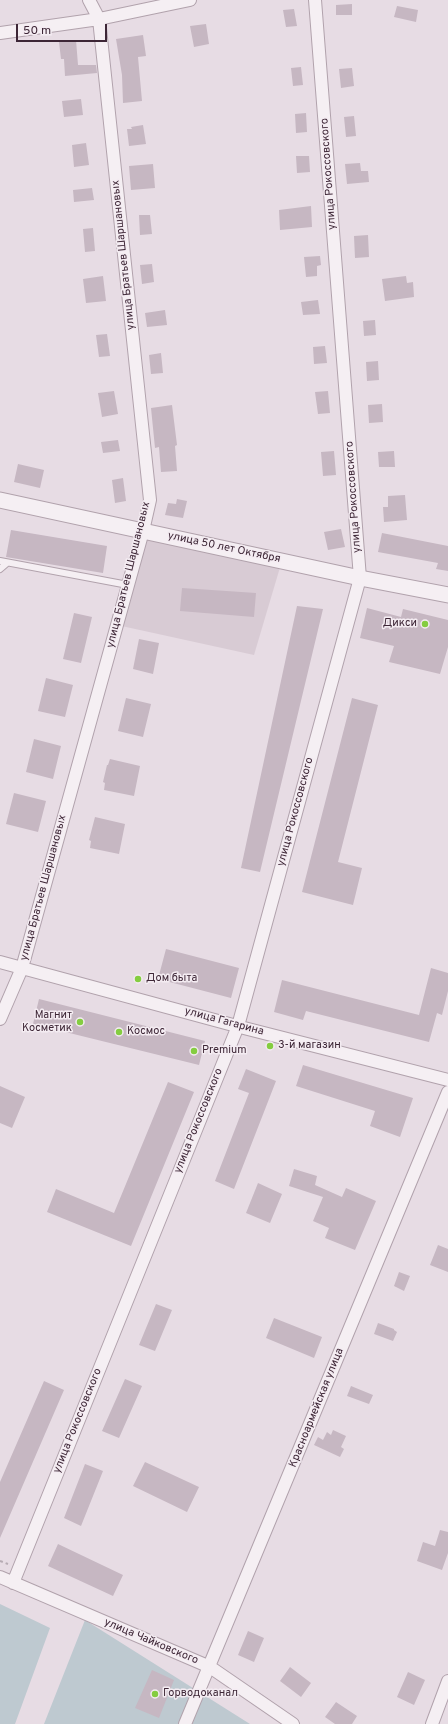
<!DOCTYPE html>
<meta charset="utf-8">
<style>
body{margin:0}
#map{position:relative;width:448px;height:1724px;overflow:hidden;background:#e7dce4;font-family:Overpass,sans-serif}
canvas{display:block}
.scale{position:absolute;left:16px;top:24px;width:91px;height:18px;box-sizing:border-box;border:2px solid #3d2636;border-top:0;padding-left:5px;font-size:12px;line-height:14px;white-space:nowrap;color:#3d2636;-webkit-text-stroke:3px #f4ecf2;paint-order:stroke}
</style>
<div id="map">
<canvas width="448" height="1724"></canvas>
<div class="scale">50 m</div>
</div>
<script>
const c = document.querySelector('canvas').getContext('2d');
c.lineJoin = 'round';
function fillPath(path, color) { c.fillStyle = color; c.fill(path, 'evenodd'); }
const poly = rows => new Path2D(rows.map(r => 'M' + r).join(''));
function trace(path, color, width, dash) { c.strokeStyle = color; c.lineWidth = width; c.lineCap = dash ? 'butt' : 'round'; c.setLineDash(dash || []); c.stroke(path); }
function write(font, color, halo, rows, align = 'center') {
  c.font = font + ' Overpass,sans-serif'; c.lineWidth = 3; c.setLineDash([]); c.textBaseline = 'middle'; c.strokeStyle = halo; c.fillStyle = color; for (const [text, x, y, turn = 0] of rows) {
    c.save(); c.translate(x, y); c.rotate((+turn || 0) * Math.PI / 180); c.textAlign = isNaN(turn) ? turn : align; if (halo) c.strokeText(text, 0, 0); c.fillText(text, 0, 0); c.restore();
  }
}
const built = poly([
 [143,531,281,564,254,655,117,625]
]);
const green = poly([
 [0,1604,50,1628,15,1724,0,1724],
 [85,1620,250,1724,44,1724]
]);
const building = poly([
 [352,4,352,15,336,15,336,5],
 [397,6,418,10,416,22,394,17],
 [294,9,297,26,286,27,283,10],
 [206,24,209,44,194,47,190,26],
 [143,35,146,56,138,57,142,101,123,103,122,75,116,39],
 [76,40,78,65,96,65,97,73,65,76,64,59,61,59,59,42],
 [301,67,303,85,293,86,291,68],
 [352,68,354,86,341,88,339,69],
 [81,99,83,115,64,117,62,101],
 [306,113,307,132,296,133,295,114],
 [354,116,356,136,346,137,344,117],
 [143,125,146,144,129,146,127,129,132,129,131,127],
 [86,143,89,165,74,167,72,145],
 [296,156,309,156,310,172,297,173],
 [360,163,361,171,368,171,369,182,347,184,345,164],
 [153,164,155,188,131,190,129,166],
 [92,188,94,200,74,202,73,190],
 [311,206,312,227,280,230,279,210],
 [139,215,150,215,152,234,140,235],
 [93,228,95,251,85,252,83,229],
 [368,235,369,257,355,258,354,236],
 [320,256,321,265,317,266,317,276,306,277,304,257],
 [152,264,154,282,142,284,140,265],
 [103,276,106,301,86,303,83,279],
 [406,276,407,283,413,282,414,297,385,301,382,279],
 [318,300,320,314,303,315,301,302],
 [165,310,167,325,147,327,145,313],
 [375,320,376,335,364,336,363,321],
 [107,334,110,356,99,357,96,335],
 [325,346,327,363,314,364,313,347],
 [161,353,163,373,151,374,149,355],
 [378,361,379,380,367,381,366,362],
 [114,391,118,414,102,417,98,393],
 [328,391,330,413,318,414,315,392],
 [382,404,383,422,369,423,368,405],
 [172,405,177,445,175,446,177,471,161,472,159,447,155,448,151,408],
 [118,440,120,451,103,453,101,442],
 [334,451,336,475,323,476,321,452],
 [394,451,395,467,379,467,378,452],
 [18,464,44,470,40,488,14,482],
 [123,478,126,501,115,503,112,480],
 [405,495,407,520,384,522,383,507,388,507,388,496],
 [177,499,187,501,183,518,165,515,168,503,176,504],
 [341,529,345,547,328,550,324,532],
 [11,530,107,546,103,573,6,557],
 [382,533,448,546,448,571,436,569,438,563,378,552],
 [182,588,256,593,254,617,180,611],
 [297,606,323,609,260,872,241,868],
 [367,608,401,617,403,609,448,620,448,647,440,674,389,662,394,646,360,638],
 [74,613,92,617,81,663,63,659],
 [139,639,159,643,153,674,133,669],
 [46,678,73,685,65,717,38,711],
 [126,698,151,704,143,737,118,731],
 [352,698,378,705,338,862,362,868,353,905,302,892],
 [34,739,61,746,53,779,26,772],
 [110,759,140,766,134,796,104,790,105,783,103,782,107,765,108,765],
 [14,793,46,801,38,832,6,824],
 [95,817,125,824,119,854,90,848,91,841,89,840],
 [166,949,239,968,231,998,158,979],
 [431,968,448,973,448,991,442,1015,437,1013,429,1042,306,1011,303,1020,274,1012,282,980,419,1015],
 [39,999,205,1041,199,1065,33,1024],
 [303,1065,413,1098,400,1137,370,1126,375,1111,296,1086],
 [246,1069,276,1081,234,1189,215,1181,249,1093,238,1089],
 [168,1082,194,1092,131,1246,47,1212,56,1189,114,1213],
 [0,1086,25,1097,12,1128,0,1123],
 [294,1169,317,1176,315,1185,342,1197,346,1188,376,1201,355,1250,325,1238,329,1228,313,1221,323,1197,289,1186],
 [258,1183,282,1194,270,1223,246,1213],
 [438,1245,448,1249,448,1272,430,1265],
 [399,1272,410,1276,404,1291,394,1286],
 [156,1304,172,1310,155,1351,139,1345],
 [274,1318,322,1337,314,1358,266,1338],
 [378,1323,394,1329,394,1330,397,1332,393,1341,374,1334],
 [125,1379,142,1386,119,1438,102,1431],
 [44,1381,64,1390,0,1538,0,1482],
 [351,1386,373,1395,369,1404,347,1396],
 [333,1430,346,1436,341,1447,344,1449,340,1457,314,1445,318,1437,323,1440,327,1432,331,1435],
 [145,1462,199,1487,187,1512,133,1486],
 [85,1464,103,1471,81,1526,64,1518],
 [440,1530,448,1532,448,1553,442,1570,417,1561,423,1542,435,1546],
 [58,1544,123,1575,113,1596,48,1566],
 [248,1631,264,1638,254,1662,238,1655],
 [290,1667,311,1683,301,1697,280,1681],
 [152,1670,174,1680,159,1718,135,1708],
 [408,1672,425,1680,414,1705,397,1697],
 [336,1702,357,1716,352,1724,335,1724,325,1717]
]);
const path = poly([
 [0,1561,8,1564]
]);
const service = poly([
 [0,561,128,585],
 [0,569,7,563]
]);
const minor = poly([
 [0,33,99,19,190,0],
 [0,962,244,1028,448,1080],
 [0,1019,22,968,143,531,150,500,99,19,89,0],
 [0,1577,210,1667,293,1724],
 [13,1583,238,1026,360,578,315,0],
 [185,1724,448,1092],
 [432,1724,448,1681]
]);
const tertiary = poly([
 [0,500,360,578,448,595]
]);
const markers = [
 [425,624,4,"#84cd40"],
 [138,979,4,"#84cd40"],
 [80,1022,4,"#84cd40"],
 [119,1032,4,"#84cd40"],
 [270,1046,4,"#84cd40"],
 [194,1051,4,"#84cd40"],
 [155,1694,4,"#84cd40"]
];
const streetNames = [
 ["улица Рокоссовского",329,174,-94],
 ["улица Братьев Шаршановых",124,255,-96],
 ["улица Рокоссовского",354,497,-94],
 ["улица 50 лет Октября",224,548,12],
 ["улица Братьев Шаршановых",129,575,-76],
 ["улица Рокоссовского",296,812,-75],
 ["улица Братьев Шаршановых",44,888,-75],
 ["улица Гагарина",224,1022,15],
 ["улица Рокоссовского",199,1121,-68],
 ["Красноармейская улица",317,1408,-68],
 ["улица Рокоссовского",78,1421,-68],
 ["улица Чайковского",151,1642,23]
];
const poiNames = [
 ["Дикси",417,624,"right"],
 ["Дом быта",146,979],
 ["Магнит",72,1016,"right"],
 ["Косметик",72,1029,"right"],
 ["Космос",127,1032],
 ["3-й магазин",278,1046],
 ["Premium",202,1051],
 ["Горводоканал",163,1694]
];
fillPath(built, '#d8cbd4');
fillPath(green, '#bec9d0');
fillPath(building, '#c6b7c2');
trace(service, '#b1a2ac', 8);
trace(minor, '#b1a2ac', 14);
trace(tertiary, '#b1a2ac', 17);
trace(path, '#b6abb3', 2, [3, 3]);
trace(service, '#f5eff3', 6);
trace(minor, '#f5eff3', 12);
trace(tertiary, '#f5eff3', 15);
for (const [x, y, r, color] of markers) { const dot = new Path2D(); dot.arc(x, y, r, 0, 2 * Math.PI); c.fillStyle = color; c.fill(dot); trace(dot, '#f4ecf2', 1.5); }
write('11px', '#3d2636', '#f4ecf2', streetNames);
write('11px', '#3d2636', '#f4ecf2', poiNames, 'left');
</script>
